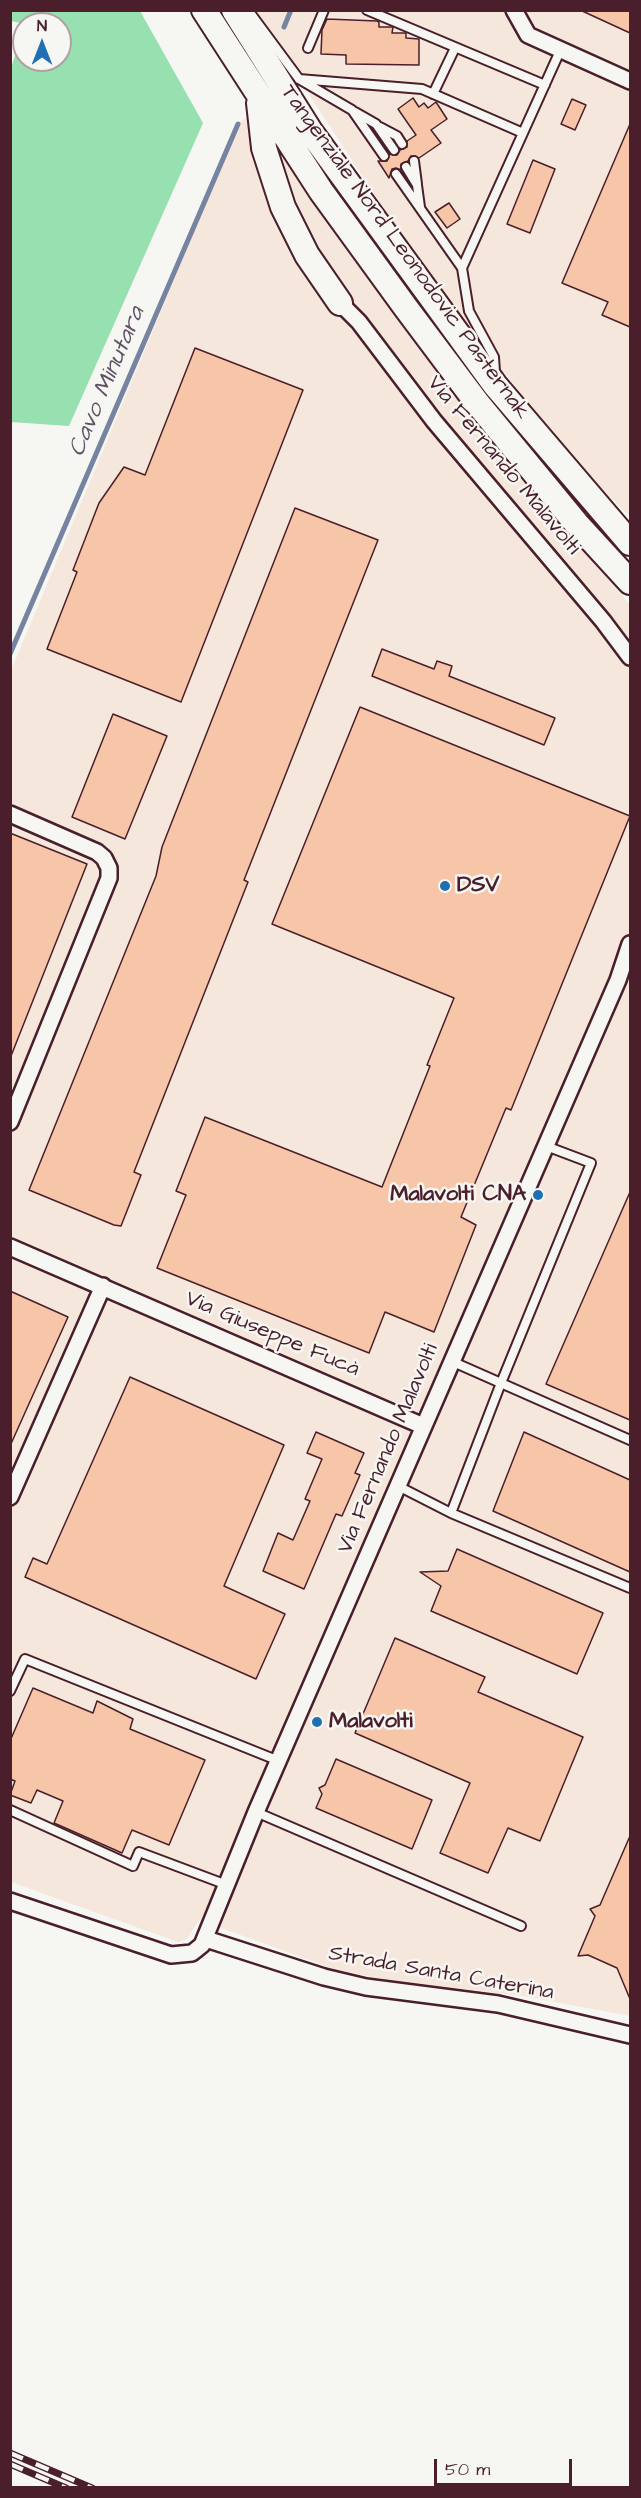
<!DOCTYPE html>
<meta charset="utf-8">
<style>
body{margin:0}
#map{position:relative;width:641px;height:2498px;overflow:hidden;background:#f6f6f2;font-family:"Architects Daughter",sans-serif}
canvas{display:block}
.frame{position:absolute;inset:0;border:12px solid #4a1f2b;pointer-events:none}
.north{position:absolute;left:12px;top:12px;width:60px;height:60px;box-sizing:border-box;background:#f6f6f2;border:2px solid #b1a0a2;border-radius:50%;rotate:0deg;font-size:16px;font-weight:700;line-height:24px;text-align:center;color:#4a1f2b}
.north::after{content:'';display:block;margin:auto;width:21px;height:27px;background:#1f6fb2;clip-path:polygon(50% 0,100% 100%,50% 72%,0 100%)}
.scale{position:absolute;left:434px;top:2459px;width:138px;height:27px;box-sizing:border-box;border:3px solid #4a1f2b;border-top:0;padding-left:8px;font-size:18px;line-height:21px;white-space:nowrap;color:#4a1f2b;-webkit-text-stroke:4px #f6f6f2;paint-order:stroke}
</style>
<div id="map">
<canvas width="641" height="2498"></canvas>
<div class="frame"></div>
<div class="north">N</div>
<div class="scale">50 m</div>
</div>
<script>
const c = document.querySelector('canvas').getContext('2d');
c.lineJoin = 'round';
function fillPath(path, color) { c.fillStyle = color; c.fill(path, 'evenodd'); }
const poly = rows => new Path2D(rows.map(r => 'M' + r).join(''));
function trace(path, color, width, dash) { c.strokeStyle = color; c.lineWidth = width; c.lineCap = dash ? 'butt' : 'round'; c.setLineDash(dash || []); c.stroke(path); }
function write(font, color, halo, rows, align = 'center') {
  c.font = font + ' "Architects Daughter",sans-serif'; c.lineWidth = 5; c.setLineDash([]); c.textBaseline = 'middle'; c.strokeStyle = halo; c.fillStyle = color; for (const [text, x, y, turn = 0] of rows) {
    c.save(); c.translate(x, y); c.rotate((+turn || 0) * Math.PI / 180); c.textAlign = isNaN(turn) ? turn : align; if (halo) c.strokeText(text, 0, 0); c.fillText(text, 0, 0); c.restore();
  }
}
const built = poly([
 [254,11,630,11,630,517,571,458,425,271],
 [255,112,335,233,450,391,630,605,630,2016,523,1996,387,1980,334,1969,199,1920,187,1939,178,1942,11,1882,10,673,240,122]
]);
const green = poly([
 [11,10,140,11,203,123,69,426,11,422,10,71,24,28,24,60,60,60,60,24,25,24,11,21]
]);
const stream = poly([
 [284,27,291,10],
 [10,654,238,124]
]);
const building = poly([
 [580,10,630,10,630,33,580,10],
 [327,19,377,21,379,22,379,27,393,27,392,33,406,33,406,38,419,39,419,65,346,64,346,55,321,54,322,30,327,19],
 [413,98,419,107,424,103,428,108,436,102,447,119,431,130,441,143,419,158,411,156,408,161,401,164,401,170,396,168,392,169,389,178,378,161,387,161,389,154,397,155,400,150,407,147,407,141,416,135,398,109,413,98],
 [572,99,586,105,575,130,561,124,572,99],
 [630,124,630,327,602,315,608,302,562,283,630,124],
 [533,160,555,169,530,233,507,224,533,160],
 [449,203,460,219,447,228,435,212,449,203],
 [195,348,303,390,181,702,47,649,77,572,73,570,99,503,124,467,145,475,195,348],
 [295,508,378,540,244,880,248,882,134,1172,141,1175,121,1226,114,1225,29,1190,156,876,162,847,295,508],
 [382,649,434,669,437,661,452,666,449,676,555,718,544,745,372,676,382,649],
 [360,707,630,816,511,1110,506,1108,461,1217,476,1225,434,1332,385,1312,369,1353,157,1268,186,1195,176,1191,205,1117,382,1187,430,1066,427,1065,454,998,272,924,360,707],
 [113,714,167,736,125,839,72,817,113,714],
 [10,833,87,864,11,1056,10,1055,10,833],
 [630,1192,630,1420,546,1384,630,1192],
 [10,1291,68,1317,10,1446,10,1291],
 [130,1377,284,1445,224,1586,285,1614,256,1679,25,1577,33,1558,47,1564,130,1377],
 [316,1432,364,1453,355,1473,360,1475,342,1516,336,1514,304,1589,263,1571,278,1533,293,1540,310,1501,305,1499,322,1459,307,1453,316,1432],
 [524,1432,630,1480,630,1572,493,1511,524,1432],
 [457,1549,603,1613,577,1674,431,1611,441,1586,420,1572,448,1571,457,1549],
 [395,1638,485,1677,478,1692,583,1737,540,1841,508,1828,488,1873,440,1853,470,1783,355,1733,395,1638],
 [33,1688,93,1713,97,1701,133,1719,130,1729,205,1760,169,1845,132,1830,122,1853,54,1823,63,1801,37,1790,31,1803,10,1795,15,1781,10,1779,10,1741,33,1688],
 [336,1759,432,1800,412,1849,316,1808,322,1794,319,1788,325,1785,336,1759],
 [630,1836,630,1999,617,1968,588,1955,578,1956,595,1916,590,1909,600,1905,630,1836]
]);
const service = poly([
 [248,10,299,79,352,110,384,156],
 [367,10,545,85],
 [308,48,324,10],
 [299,79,422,89,523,133],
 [433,94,455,48],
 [355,112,376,124,394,150],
 [380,127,397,136,402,144],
 [414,161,417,184],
 [406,167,417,185,420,207],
 [396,174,462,268,469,311,494,357,495,372],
 [462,268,560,51],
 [451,1361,630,1440],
 [398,1486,451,1513,630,1588],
 [451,1513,501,1383,591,1163,546,1146],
 [10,1691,25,1659,279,1761],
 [10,1810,133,1866,139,1852,227,1885],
 [256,1812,521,1926]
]);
const minor = poly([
 [514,10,528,35,630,81],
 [340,303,359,322,434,421,603,621,630,657],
 [10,814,97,852,104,858,109,868,109,878,10,1122],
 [10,1247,423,1426],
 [10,1497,103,1286],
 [10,1901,171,1955,192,1953,202,1945,256,1812,618,980,630,944],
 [206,1939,324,1977,366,1987,498,2004,630,2035]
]);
const trunk = poly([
 [204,10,321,191,406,308,478,404,576,523,630,582],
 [234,10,310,131,495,385,630,543],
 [259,103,264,148,283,207,307,255,340,303]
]);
const rail = poly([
 [10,2453,92,2488],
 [10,2464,66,2488]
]);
const markers = [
 [445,886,6,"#1f6fb2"],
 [538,1195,6,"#1f6fb2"],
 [317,1722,6,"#1f6fb2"]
];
const streetNames = [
 ["Tangenziale Nord Leonodovic Pasternak",404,253,54],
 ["Via Fernando Malavolti",503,466,50],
 ["Via Giuseppe Fucà",272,1335,23],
 ["Via Fernando Malavolti",389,1449,-67],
 ["Strada Santa Caterina",441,1974,10]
];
const poiNames = [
 ["DSV",457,886],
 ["Malavolti CNA",526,1195,"right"],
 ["Malavolti",329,1722]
];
const waterNames = [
 ["Cavo Minutara",108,382,-67]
];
fillPath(built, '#f6e7dc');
fillPath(green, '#97e0af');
trace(stream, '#7684a2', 5);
fillPath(building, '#f7c5a7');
trace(building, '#4a1f2b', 1.5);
trace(service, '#4a1f2b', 12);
trace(minor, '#4a1f2b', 20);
trace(trunk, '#4a1f2b', 28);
trace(service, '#f6f6f2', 8);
trace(minor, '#f6f6f2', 15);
trace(trunk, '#f6f6f2', 24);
trace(rail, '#4a1f2b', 7);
trace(rail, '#f6f6f2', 4.5, [14]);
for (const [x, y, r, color] of markers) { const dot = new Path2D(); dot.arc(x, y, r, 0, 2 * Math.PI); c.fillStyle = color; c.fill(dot); trace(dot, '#f6f6f2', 2); }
write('22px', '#4a1f2b', '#f6f6f2', streetNames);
write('bold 22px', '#4a1f2b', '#f6f6f2', poiNames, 'left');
write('italic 24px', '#605266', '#f6f6f2', waterNames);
</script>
